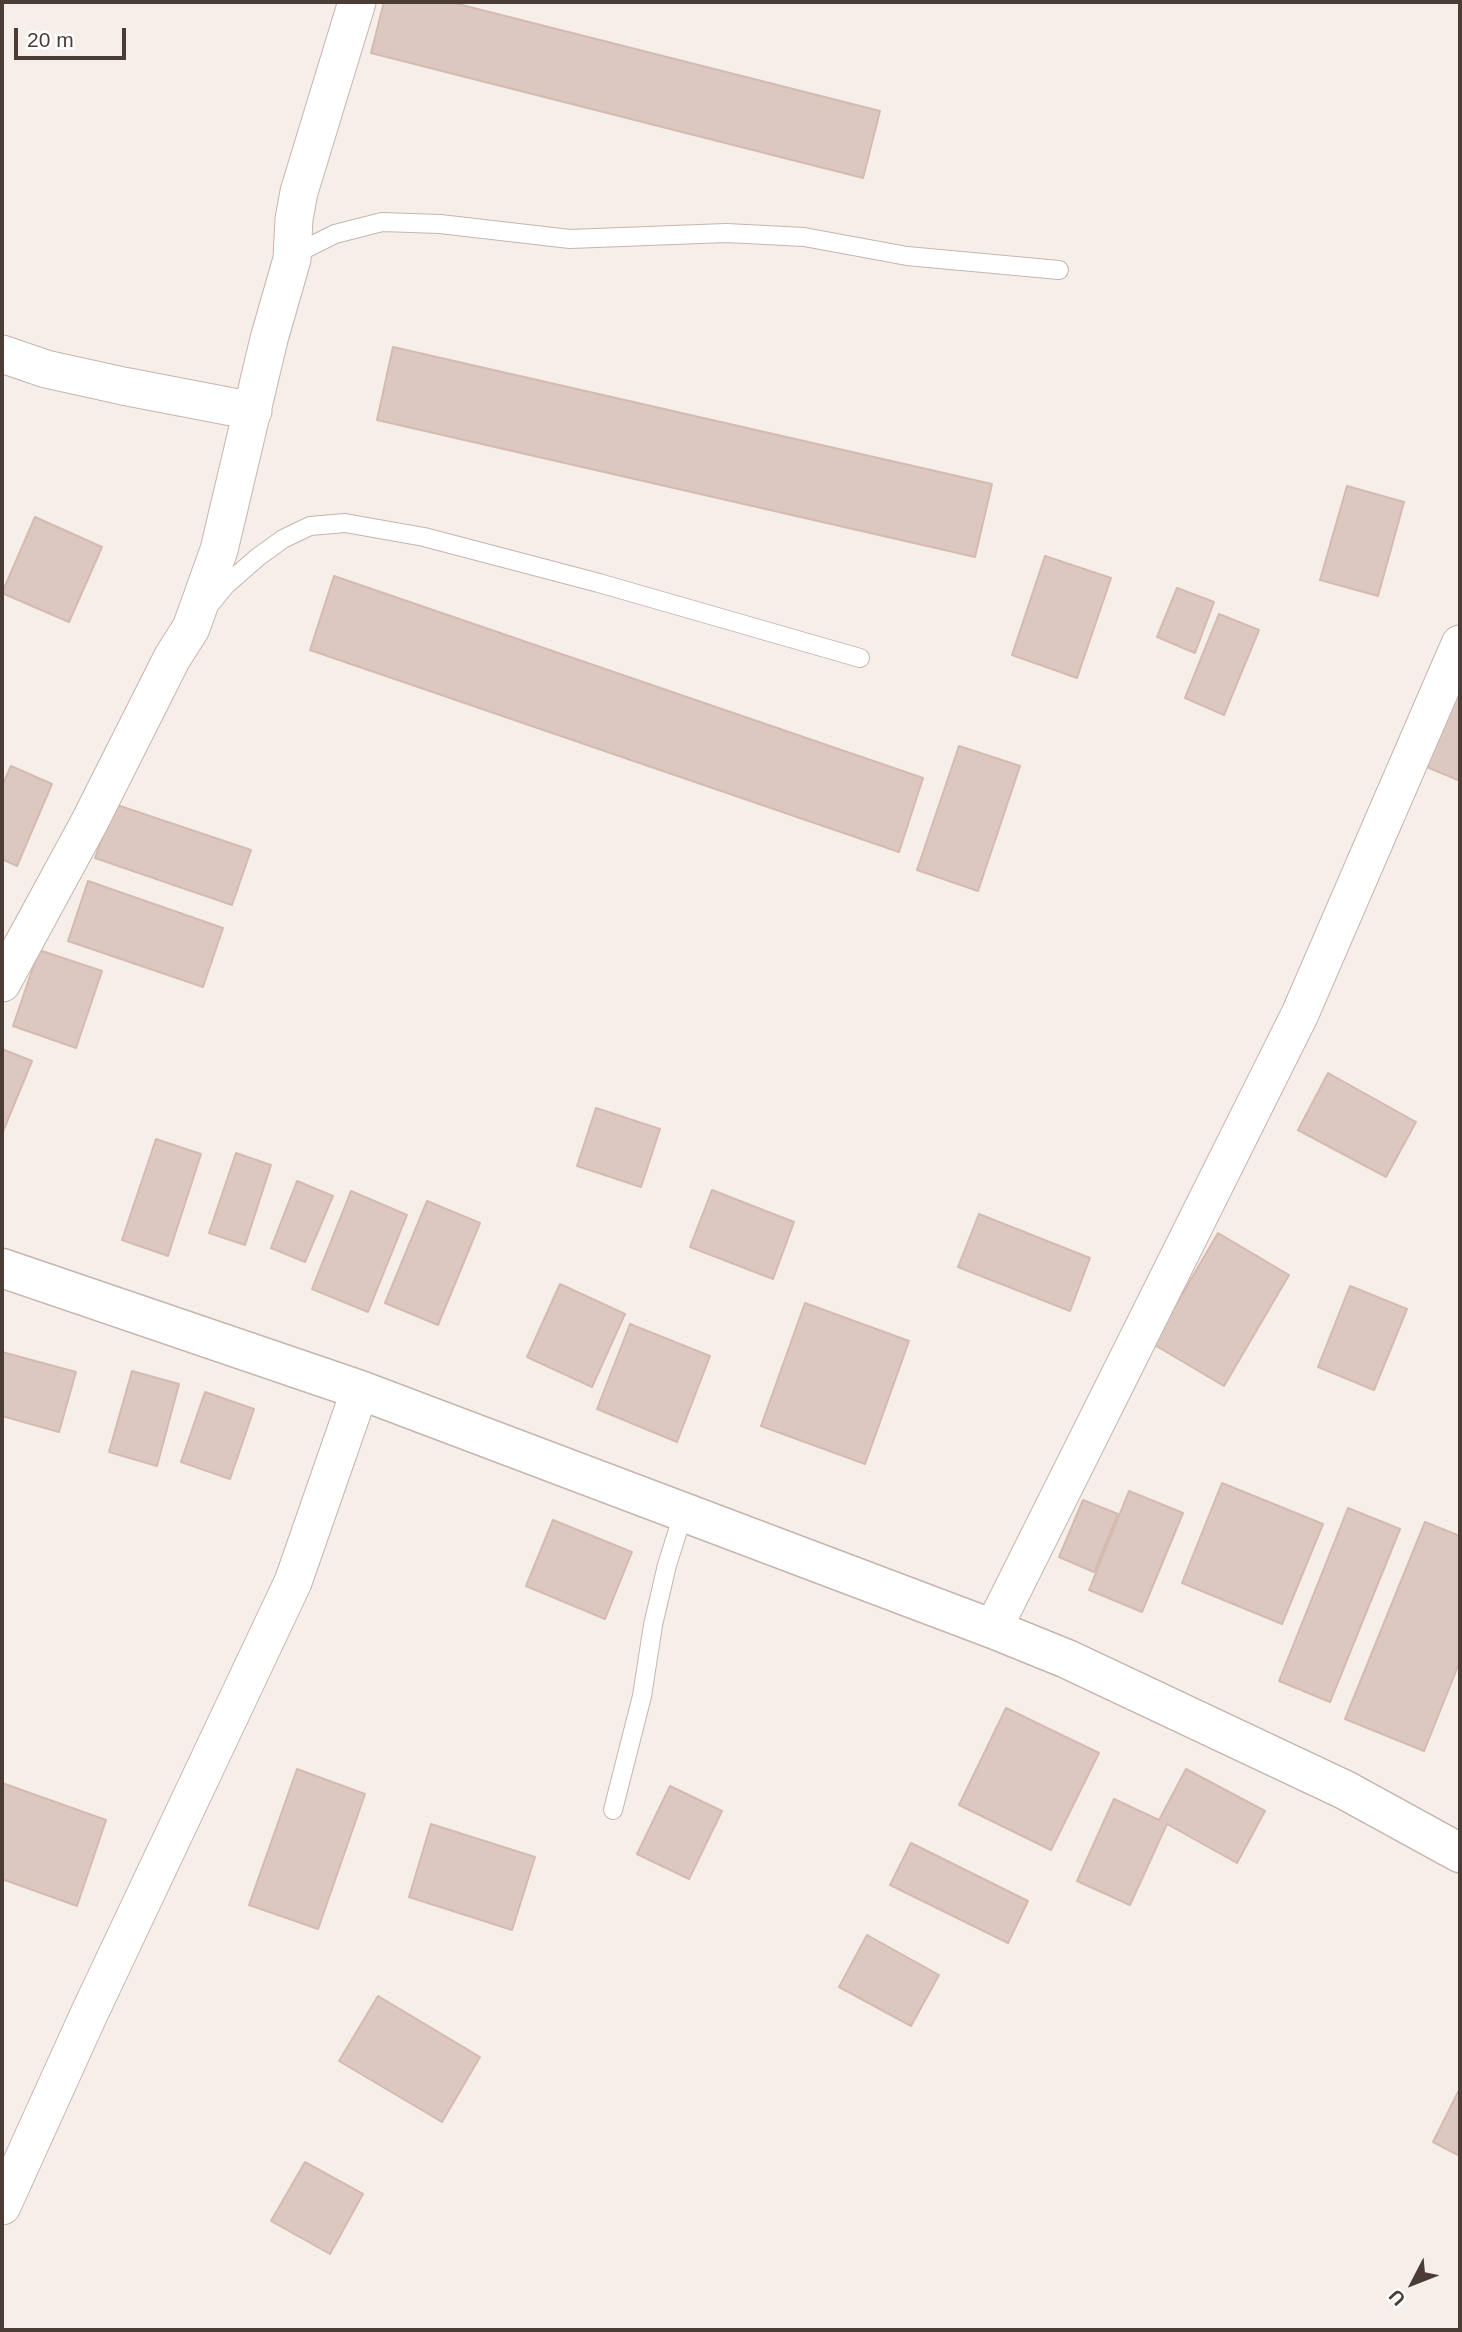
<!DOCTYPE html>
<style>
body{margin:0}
#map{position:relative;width:1462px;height:2332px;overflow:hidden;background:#f6eee9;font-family:Helvetica,sans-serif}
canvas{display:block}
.frame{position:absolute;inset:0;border:4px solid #4b3c36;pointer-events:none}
.north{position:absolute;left:1378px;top:2248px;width:70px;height:70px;-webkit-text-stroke:5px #fff;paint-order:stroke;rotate:228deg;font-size:19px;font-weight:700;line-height:28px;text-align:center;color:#4b3c36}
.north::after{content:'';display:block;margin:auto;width:24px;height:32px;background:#4b3c36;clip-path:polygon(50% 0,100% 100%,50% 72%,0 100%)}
.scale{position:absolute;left:14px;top:28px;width:112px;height:32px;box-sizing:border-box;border:4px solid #4b3c36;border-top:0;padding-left:9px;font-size:21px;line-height:24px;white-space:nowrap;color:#4b3c36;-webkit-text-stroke:5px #fff;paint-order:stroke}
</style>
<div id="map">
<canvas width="1462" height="2332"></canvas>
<div class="frame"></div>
<div class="north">U</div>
<div class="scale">20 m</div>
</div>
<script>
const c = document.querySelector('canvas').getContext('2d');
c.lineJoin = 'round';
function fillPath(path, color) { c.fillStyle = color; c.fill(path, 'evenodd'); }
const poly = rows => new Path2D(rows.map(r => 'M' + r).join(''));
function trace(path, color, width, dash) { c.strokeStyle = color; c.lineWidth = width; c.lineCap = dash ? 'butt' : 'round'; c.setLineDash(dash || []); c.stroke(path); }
const building = poly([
 [384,2,450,2,880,111,863,178,371,53,384,2],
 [393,347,992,484,975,557,377,420,393,347],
 [1347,486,1404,502,1378,596,1320,580,1347,486],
 [35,517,102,547,69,622,2,593,35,517],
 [1045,556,1111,578,1077,678,1012,655,1045,556],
 [334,576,923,778,899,852,310,650,334,576],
 [1177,588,1214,602,1195,653,1157,637,1177,588],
 [1219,614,1259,630,1224,715,1185,698,1219,614],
 [1457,693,1460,694,1460,781,1427,767,1457,693],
 [959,746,1020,766,978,891,917,870,959,746],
 [11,766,52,784,17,866,2,859,2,786,11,766],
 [114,804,251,850,232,905,95,858,114,804],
 [88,881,223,928,203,987,68,941,88,881],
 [39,950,102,971,76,1048,13,1026,39,950],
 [2,1049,32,1061,2,1134,2,1049],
 [1328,1073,1416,1122,1386,1177,1298,1130,1328,1073],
 [596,1108,660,1129,641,1187,577,1166,596,1108],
 [156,1139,201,1154,168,1256,122,1240,156,1139],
 [236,1153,271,1165,245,1245,209,1233,236,1153],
 [297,1181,333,1196,305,1262,271,1248,297,1181],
 [712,1190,794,1222,773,1279,690,1247,712,1190],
 [351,1191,407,1215,368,1312,312,1289,351,1191],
 [427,1201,480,1223,438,1325,385,1303,427,1201],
 [979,1214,1090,1258,1070,1311,958,1267,979,1214],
 [1218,1233,1289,1275,1224,1386,1153,1344,1218,1233],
 [560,1284,625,1314,592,1387,527,1357,560,1284],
 [1350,1286,1407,1309,1374,1390,1318,1367,1350,1286],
 [805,1303,909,1341,865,1464,761,1426,805,1303],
 [630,1324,710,1356,677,1442,597,1409,630,1324],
 [2,1352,76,1372,59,1432,2,1416,2,1352],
 [132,1371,179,1384,157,1466,109,1452,132,1371],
 [205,1392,254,1409,230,1479,181,1462,205,1392],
 [1222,1483,1323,1524,1282,1624,1182,1583,1222,1483],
 [1129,1491,1183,1513,1142,1612,1089,1590,1129,1491],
 [1083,1500,1118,1514,1094,1572,1059,1557,1083,1500],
 [1348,1508,1400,1529,1330,1702,1279,1681,1348,1508],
 [553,1520,632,1552,605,1619,526,1586,553,1520],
 [1425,1522,1460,1536,1460,1661,1424,1751,1345,1719,1425,1522],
 [1006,1708,1099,1753,1051,1850,959,1805,1006,1708],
 [297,1769,365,1794,318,1929,249,1905,297,1769],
 [1186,1769,1265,1811,1237,1863,1167,1824,1130,1905,1077,1881,1114,1799,1159,1820,1186,1769],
 [2,1783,106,1820,77,1906,2,1879,2,1783],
 [670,1786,722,1811,689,1879,637,1854,670,1786],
 [431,1824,535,1857,512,1930,409,1897,431,1824],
 [911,1843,1028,1901,1008,1943,890,1885,911,1843],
 [867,1935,939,1975,911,2026,839,1987,867,1935],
 [378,1996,480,2057,442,2122,339,2061,378,1996],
 [1460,2088,1460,2156,1433,2142,1460,2088],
 [305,2162,363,2194,330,2254,271,2221,305,2162]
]);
const service = poly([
 [293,257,303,250,335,234,382,222,440,224,570,239,726,233,804,237,907,256,1059,270],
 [212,602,226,585,258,557,283,539,310,526,345,523,424,537,599,583,860,658],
 [613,1810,642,1696,653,1625,667,1565,684,1511]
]);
const minor = poly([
 [2,354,46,369,123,386,253,411],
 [2,983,89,823,172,658,191,628,219,550,269,339,292,259,294,219,299,192,357,2],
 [993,1629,1300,1014,1460,644],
 [2,2206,89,2014,293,1582,360,1390]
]);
const tertiary = poly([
 [2,1268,360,1390,993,1629,1067,1659,1345,1790,1460,1853]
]);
fillPath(building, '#dcc8c0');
trace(building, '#d5bab0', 2);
trace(service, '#c6b5ad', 20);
trace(minor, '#c6b5ad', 39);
trace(tertiary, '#c6b5ad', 41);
trace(service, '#fff', 18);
trace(minor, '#fff', 37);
trace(tertiary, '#fff', 38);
</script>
